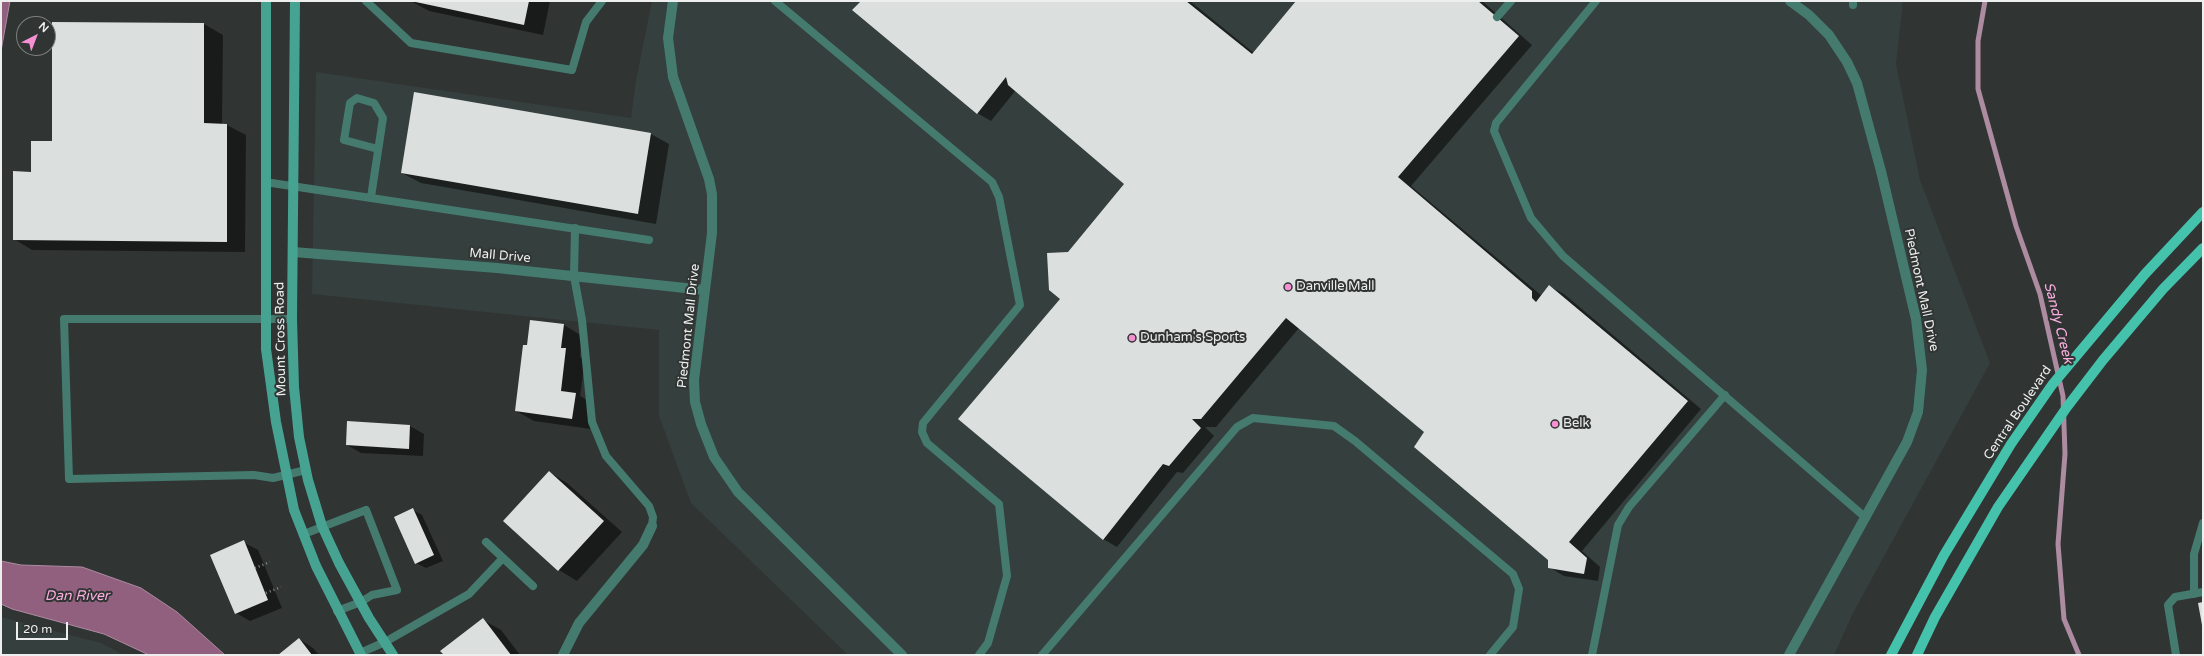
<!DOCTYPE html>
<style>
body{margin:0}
#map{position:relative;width:2204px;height:656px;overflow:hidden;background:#303433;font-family:"Varela Round",sans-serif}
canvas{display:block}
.frame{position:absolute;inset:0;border:2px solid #edefee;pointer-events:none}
.north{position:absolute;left:16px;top:16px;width:40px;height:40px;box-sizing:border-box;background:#303433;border:1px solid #7c7f7e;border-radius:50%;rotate:42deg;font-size:11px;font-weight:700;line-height:16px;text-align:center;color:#edefee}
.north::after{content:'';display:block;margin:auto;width:14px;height:18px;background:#f591d2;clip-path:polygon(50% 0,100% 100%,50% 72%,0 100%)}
.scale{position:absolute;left:16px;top:622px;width:52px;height:18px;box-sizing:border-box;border:2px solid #edefee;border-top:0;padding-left:5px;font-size:12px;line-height:14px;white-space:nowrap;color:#edefee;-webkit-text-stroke:3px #303433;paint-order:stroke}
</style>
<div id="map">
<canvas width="2204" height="656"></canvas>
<div class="frame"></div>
<div class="north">N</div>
<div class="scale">20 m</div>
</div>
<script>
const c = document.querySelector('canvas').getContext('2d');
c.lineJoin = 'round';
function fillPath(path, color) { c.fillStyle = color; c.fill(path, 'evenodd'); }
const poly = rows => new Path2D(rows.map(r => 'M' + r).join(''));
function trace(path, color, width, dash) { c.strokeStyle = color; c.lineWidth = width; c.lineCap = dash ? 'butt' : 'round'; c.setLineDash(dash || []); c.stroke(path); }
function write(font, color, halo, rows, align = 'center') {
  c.font = font + ' "Varela Round",sans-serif'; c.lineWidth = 4; c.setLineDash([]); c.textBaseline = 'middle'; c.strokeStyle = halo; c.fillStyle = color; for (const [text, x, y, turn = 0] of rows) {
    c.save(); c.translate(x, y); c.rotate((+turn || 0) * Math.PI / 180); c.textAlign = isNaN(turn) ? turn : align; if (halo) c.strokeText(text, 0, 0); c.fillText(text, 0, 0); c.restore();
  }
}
const built = poly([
 [652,1,1903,1,1896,64,1920,180,1990,363,1853,613,1834,655,848,655,691,503,659,416,659,330,312,294,316,72,631,118,636,80],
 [1,617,101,643,124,655,1,655]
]);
const water = poly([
 [1,1,10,1,1,51,1,1],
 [1,561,21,565,82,567,141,588,177,612,225,655,149,655,104,634,12,609,1,604,1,561]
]);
const shadow = poly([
 [411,1,550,1,543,35,429,11],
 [862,1,1190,1,1254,53,1297,1,1482,1,1532,45,1411,186,1542,296,1549,286,1564,294,1701,409,1582,551,1600,567,1598,581,1564,576,1549,567,1549,559,1425,432,1299,328,1216,427,1205,427,1214,436,1183,473,1177,472,1117,547,1103,539,1061,299,1069,253,1125,184,1016,90,991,121,977,113],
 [53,23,204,24,223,35,222,125,227,125,246,135,245,252,32,250,14,239,32,173,53,142],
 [651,134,669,144,656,224,421,183,402,173],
 [531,321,564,325,582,336,580,357,585,360,580,396,594,404,591,429,534,421,516,411],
 [410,426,424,434,423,456,361,453,347,445],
 [549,472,567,483,622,532,577,581,559,570,505,521],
 [413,510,422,515,443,561,426,568,416,563],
 [243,542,258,550,282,608,250,621,236,613],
 [483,620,501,630,520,655,445,655],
 [299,639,313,648,319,655,279,655]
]);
const stream = poly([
 [1985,1,1978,41,1978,89,2016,226,2040,294,2063,396,2065,454,2058,544,2064,619,2079,655]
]);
const building = poly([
 [411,1,529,1,524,25],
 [861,1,1186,1,1252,54,1296,1,1478,1,1519,36,1398,177,1532,291,1532,298,1536,302,1549,285,1688,401,1569,542,1587,558,1584,574,1548,568,1548,560,1414,447,1424,432,1286,318,1201,419,1192,419,1201,428,1169,466,1163,464,1103,540,958,419,1060,299,1049,290,1047,253,1068,252,1124,184,1008,85,1006,77,977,114,852,10],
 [52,22,204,23,204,123,227,124,227,242,13,240,13,171,31,172,31,141,52,141],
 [414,92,651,133,638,214,401,173],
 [530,320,564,324,561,348,566,348,561,391,576,393,572,419,515,411,523,345,527,345],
 [347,421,410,425,409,449,346,445],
 [549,471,604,521,558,571,503,521],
 [413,508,434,555,415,564,394,517],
 [244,540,268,600,235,614,210,555],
 [2203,602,2203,625,2202,625,2198,603],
 [483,618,511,655,444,655,440,651],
 [299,638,312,655,278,655]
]);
const path = poly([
 [255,568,270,562],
 [266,593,281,587]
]);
const lane = poly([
 [366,1,411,43,572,70,586,22,602,1],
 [775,1,992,182,999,197,1020,305,923,423,922,432,927,443,999,504,1007,576,988,643,979,655],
 [1596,1,1496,123,1494,131,1531,218,1563,256,1866,518],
 [1853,5,1853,1],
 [1497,17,1511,1],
 [265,182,649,240],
 [371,197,383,118,374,103,357,98,350,103,344,140,378,149],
 [575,228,574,276,582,320,592,422,606,456,649,506,653,517,652,526],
 [292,319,64,319,69,479,254,475,273,478,306,470],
 [304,534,366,510,397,590,372,595,361,602,337,611],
 [486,542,533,586],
 [2194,594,2194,554,2203,523],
 [360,653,385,642,469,594,503,558],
 [1042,655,1237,427,1253,418,1334,426,1355,441,1513,574,1519,589,1513,627,1490,655],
 [1592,655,1618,525,1629,507,1725,395],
 [2176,655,2168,605,2175,597,2203,592]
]);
const street = poly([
 [673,1,668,38,673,77,709,179,712,194,712,233,694,380,695,402,701,424,714,457,738,492,902,655],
 [293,252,497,268,704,290],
 [563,655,579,623,643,545,652,526],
 [1789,655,1907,442,1918,412,1922,370,1916,319,1881,171,1857,83,1847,62,1829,35,1809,15,1790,1]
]);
const secondary = poly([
 [266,1,266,349,276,422,294,510,316,566,361,655],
 [295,1,292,319,294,387,299,437,308,480,322,526,339,563,369,618,393,655]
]);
const primary = poly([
 [1891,655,1944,555,2011,444,2052,385,2145,274,2203,212],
 [1917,655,1935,617,1998,507,2067,407,2103,360,2163,289,2203,248]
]);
const markers = [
 [1288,287,4,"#f591d2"],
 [1132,338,4,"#f591d2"],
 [1555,424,4,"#f591d2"]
];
const streetNames = [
 ["Mall Drive",500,256,5],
 ["Piedmont Mall Drive",1921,290,78],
 ["Piedmont Mall Drive",689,326,-84],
 ["Mount Cross Road",281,339,-91],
 ["Central Boulevard",2018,413,-56]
];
const poiNames = [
 ["Danville Mall",1296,287],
 ["Dunham's Sports",1140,338],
 ["Belk",1563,424]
];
const waterNames = [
 ["Sandy Creek",2058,323,76],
 ["Dan River",77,596]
];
fillPath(built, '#353f3d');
fillPath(water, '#91607f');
trace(water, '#ad8ba0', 1);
fillPath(shadow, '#0007');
trace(stream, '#ad8ba0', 5);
fillPath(building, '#dbdfde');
trace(path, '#868988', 2.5, [1, 3]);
trace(lane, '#457b6f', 8);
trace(street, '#457b6f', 10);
trace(secondary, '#47a391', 10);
trace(primary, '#44c2ab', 10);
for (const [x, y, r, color] of markers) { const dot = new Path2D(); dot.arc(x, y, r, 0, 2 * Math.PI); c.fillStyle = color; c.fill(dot); trace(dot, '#303433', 1.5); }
write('13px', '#edefee', '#303433', streetNames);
write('13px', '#edefee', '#303433', poiNames, 'left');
write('italic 14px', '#faafdf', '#303433', waterNames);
</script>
